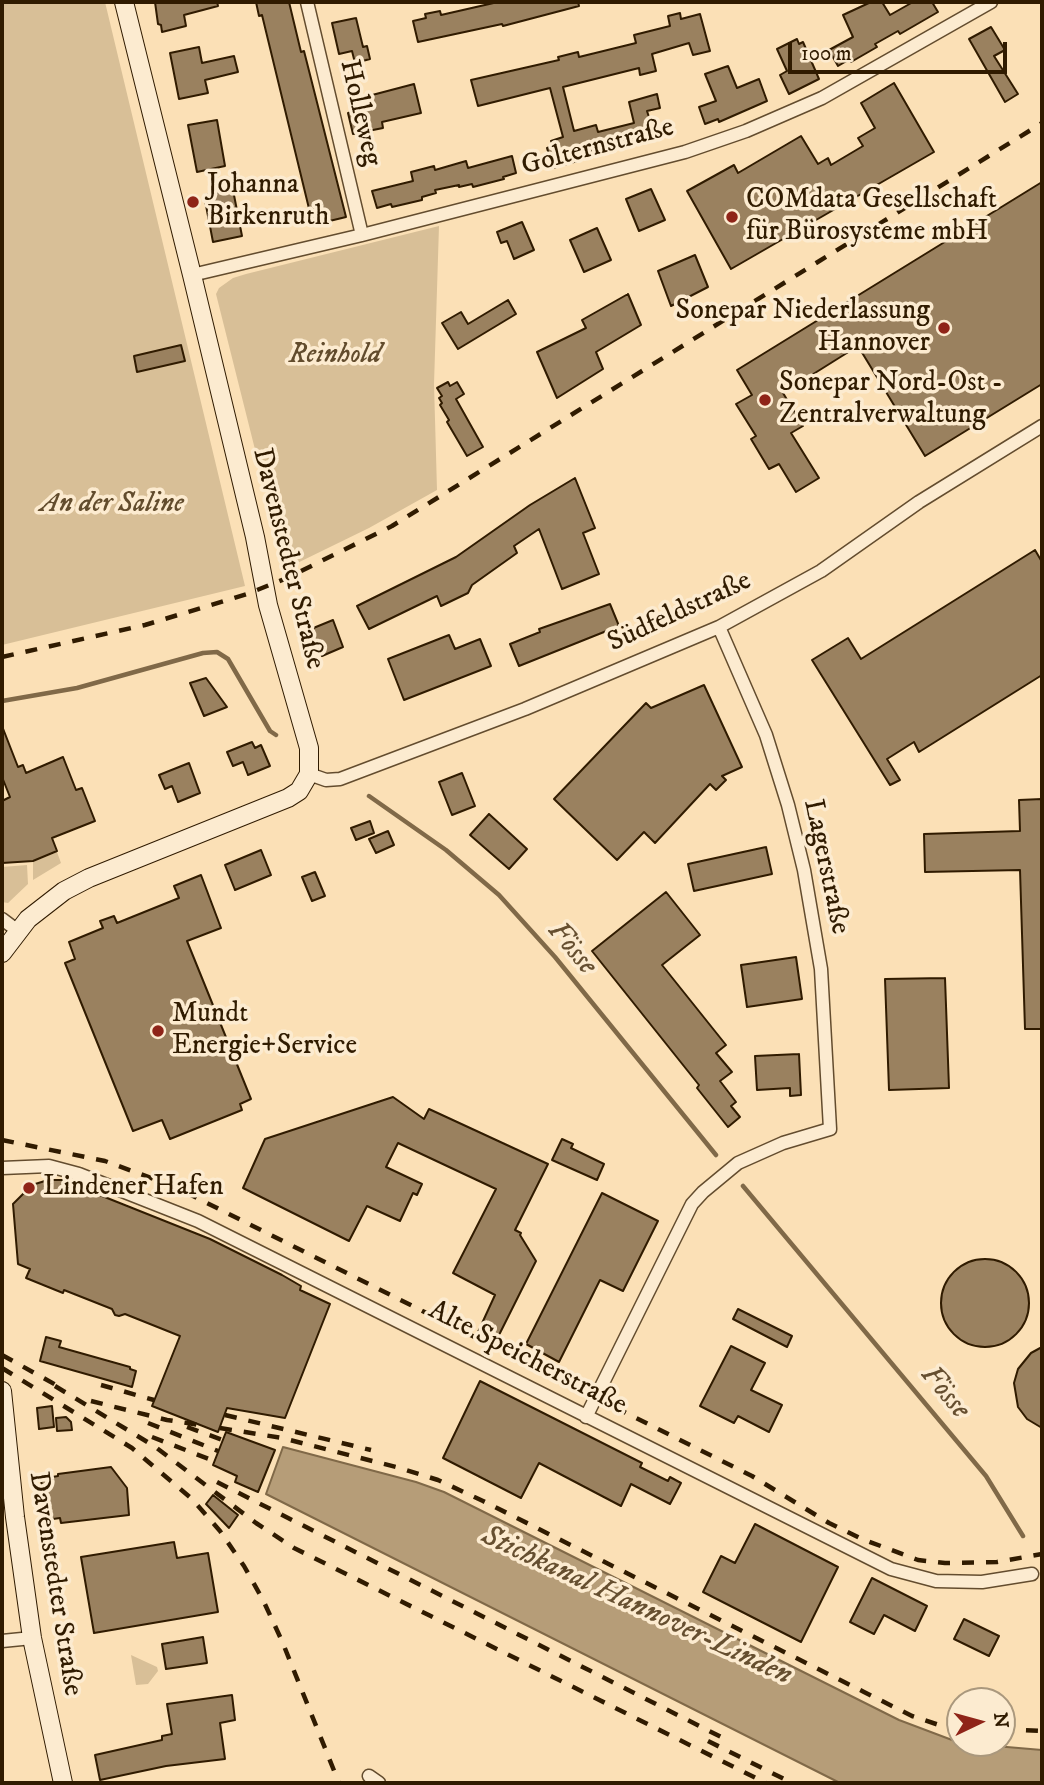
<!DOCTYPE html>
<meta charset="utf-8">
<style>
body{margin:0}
#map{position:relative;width:1044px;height:1785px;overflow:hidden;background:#fbe0b6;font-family:"IM FELL DW Pica",serif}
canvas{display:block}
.frame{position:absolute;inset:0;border:4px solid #301b00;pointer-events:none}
.north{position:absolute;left:946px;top:1687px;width:70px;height:70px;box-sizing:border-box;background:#fcebd0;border:2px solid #aa987d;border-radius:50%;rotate:85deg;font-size:19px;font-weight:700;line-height:28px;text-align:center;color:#301b00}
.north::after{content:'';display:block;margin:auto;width:24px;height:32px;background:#8f2418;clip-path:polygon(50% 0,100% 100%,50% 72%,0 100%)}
.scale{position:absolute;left:788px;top:42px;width:219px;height:32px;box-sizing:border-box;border:4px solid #301b00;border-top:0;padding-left:9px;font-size:21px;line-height:24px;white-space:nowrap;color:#301b00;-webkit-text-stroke:5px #fcebd0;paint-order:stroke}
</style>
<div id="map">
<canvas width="1044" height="1785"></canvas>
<div class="frame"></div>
<div class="north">N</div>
<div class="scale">100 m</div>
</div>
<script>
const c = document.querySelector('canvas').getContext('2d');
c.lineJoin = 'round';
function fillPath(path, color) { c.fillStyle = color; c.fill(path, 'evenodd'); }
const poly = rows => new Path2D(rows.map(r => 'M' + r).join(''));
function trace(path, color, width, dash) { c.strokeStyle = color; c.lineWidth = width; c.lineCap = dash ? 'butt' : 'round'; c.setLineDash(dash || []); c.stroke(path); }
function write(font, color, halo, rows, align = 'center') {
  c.font = font + ' "IM FELL DW Pica",serif'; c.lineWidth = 7; c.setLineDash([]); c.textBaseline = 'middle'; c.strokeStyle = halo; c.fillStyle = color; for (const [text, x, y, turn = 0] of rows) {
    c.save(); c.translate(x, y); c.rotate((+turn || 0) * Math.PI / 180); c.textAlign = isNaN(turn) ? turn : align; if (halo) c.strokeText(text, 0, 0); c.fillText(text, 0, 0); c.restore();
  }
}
const green = poly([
 [2,2,105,2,245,586,2,645],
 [439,226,434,384,437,490,369,528,285,569,216,294,219,288,233,278,246,274],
 [57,852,61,863,33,880,33,862],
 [27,865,28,884,8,903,2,902,2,867],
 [131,1655,157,1667,158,1671,148,1684,136,1685]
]);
const water = poly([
 [283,1447,416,1482,444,1492,899,1720,960,1743,1042,1750,1042,1783,840,1783,266,1494,283,1447]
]);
const stream = poly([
 [2,701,77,688,203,653,217,652,228,659,270,731,276,735],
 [369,796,446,850,499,895,555,957,716,1155],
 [743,1186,986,1476,1023,1536]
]);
const building = poly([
 [155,2,217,2,218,6,184,15,186,26,162,32,161,25,158,24,155,2],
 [256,2,289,2,301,52,304,51,346,217,313,225,262,15,259,16,256,2],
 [498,2,578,2,579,6,503,26,502,24,418,42,413,21,426,18,425,14,440,11,441,15,498,2],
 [871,2,882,2,890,15,913,2,932,2,938,12,900,34,898,31,875,44,877,47,851,62,850,59,838,66,829,50,853,37,843,15,871,2],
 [680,13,681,19,700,14,710,51,693,55,689,43,652,54,656,71,640,75,639,68,563,87,574,131,596,125,598,132,634,123,629,102,657,94,660,108,647,111,656,139,639,144,637,140,602,147,584,153,585,156,580,157,581,160,553,168,547,148,553,146,551,141,563,137,550,88,478,106,471,80,559,60,558,57,578,52,579,57,636,43,634,35,670,26,668,16,680,13],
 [356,18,363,47,367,46,370,59,355,63,352,51,339,54,332,23,356,18],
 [991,27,1005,50,994,56,1018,94,1005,102,969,39,991,27],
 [797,39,799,44,803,42,819,79,789,94,780,75,787,71,777,49,797,39],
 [199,47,202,63,234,56,238,72,205,80,208,93,179,99,170,53,199,47],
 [728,66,737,88,759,79,767,101,719,122,718,119,705,124,699,107,716,101,705,74,728,66],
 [894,83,934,152,731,269,687,191,734,165,738,173,801,136,818,164,828,158,831,165,863,146,858,138,875,128,861,103,894,83],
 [414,84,421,113,382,122,383,128,353,134,348,113,360,110,357,99,414,84],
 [217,120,225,166,197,172,188,125,217,120],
 [512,156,516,173,503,177,504,179,473,187,472,184,459,187,459,185,435,190,436,193,422,197,422,200,392,207,391,204,377,208,372,191,413,181,411,172,434,166,435,170,466,161,468,168,512,156],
 [1042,182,1042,384,925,456,858,346,783,393,803,426,791,433,819,478,796,492,779,464,769,469,751,439,756,436,736,404,752,395,737,370,1042,182],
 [651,189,665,220,639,231,626,199,651,189],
 [233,190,242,236,213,242,204,195,233,190],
 [522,222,534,250,514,259,507,241,501,243,497,232,522,222],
 [597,228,611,260,584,272,570,240,597,228],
 [695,255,708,287,671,306,658,271,695,255],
 [628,294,641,325,596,352,603,369,557,398,537,352,586,328,582,320,628,294],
 [508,300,516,314,458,349,442,323,461,312,468,324,508,300],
 [181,345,185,361,137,372,134,356,181,345],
 [448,382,450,386,457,382,464,394,456,399,483,447,467,456,447,422,449,420,440,405,442,403,439,398,442,396,437,388,448,382],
 [575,478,595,528,583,533,599,574,562,589,539,529,514,546,517,553,472,585,468,593,441,606,437,596,369,629,357,606,456,557,530,505,575,478],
 [1035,550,1042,562,1042,675,919,752,914,742,887,759,900,780,890,785,812,660,848,638,861,659,1035,550],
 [610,604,619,626,519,666,510,644,540,632,539,629,610,604],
 [333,620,343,647,322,656,311,629,333,620],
 [449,635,455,649,480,639,491,666,404,700,388,659,449,635],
 [206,678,227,707,204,716,190,683,206,678],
 [704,685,742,767,722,776,726,780,716,790,710,784,655,843,644,832,617,860,554,799,646,703,651,708,704,685],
 [2,726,18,767,23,765,26,773,63,757,76,790,82,788,95,821,52,838,57,851,33,861,2,863,2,801,10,797,2,777,2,726],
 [252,742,255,748,261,745,270,766,248,775,243,762,233,766,227,752,252,742],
 [189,763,200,793,178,802,172,786,165,789,159,775,189,763],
 [462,773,475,806,452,815,439,782,462,773],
 [1042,799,1042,1029,1025,1029,1020,870,925,872,924,834,1020,831,1019,800,1042,799],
 [489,814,527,849,509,869,470,835,489,814],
 [370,821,374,833,356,840,351,828,370,821],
 [388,831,394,845,376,853,369,839,388,831],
 [766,847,772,874,694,891,688,864,766,847],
 [261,850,271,875,235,890,225,865,261,850],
 [315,872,325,896,312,901,302,877,315,872],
 [201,875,221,928,187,941,251,1099,240,1104,242,1110,170,1139,162,1120,133,1131,65,963,75,959,69,942,103,928,100,921,114,916,117,923,179,898,174,886,201,875],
 [666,892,700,935,662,965,726,1045,716,1053,732,1072,720,1081,736,1102,731,1106,740,1117,728,1127,697,1088,699,1085,592,951,666,892],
 [796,957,802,999,747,1007,741,965,796,957],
 [945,978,949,1088,889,1090,885,979,945,978],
 [799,1054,801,1095,790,1096,790,1088,757,1090,755,1056,799,1054],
 [393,1097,424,1119,429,1109,548,1164,515,1230,521,1233,520,1235,536,1261,496,1341,478,1332,495,1295,453,1273,496,1189,398,1143,386,1167,422,1184,417,1195,413,1193,400,1221,367,1206,349,1241,243,1188,265,1139,393,1097],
 [562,1139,573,1144,571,1148,604,1164,597,1180,552,1160,562,1139],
 [48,1180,62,1180,210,1239,282,1275,301,1286,300,1290,330,1304,285,1418,227,1408,218,1432,152,1406,180,1336,125,1314,119,1316,115,1315,112,1309,64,1290,63,1293,26,1278,30,1269,18,1264,13,1204,32,1185,48,1180],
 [602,1193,658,1221,623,1291,600,1280,559,1362,526,1344,602,1193],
 '941 1303a44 44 0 1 1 88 0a44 44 0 1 1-88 0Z',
 [738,1309,792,1336,787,1347,733,1319,738,1309],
 [46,1337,61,1341,59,1347,130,1367,130,1369,136,1371,132,1387,40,1361,46,1337],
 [731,1346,765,1363,751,1390,782,1405,769,1432,738,1416,734,1423,700,1406,731,1346],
 [1042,1347,1042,1428,1027,1419,1018,1407,1014,1383,1018,1369,1031,1353,1042,1347],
 [480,1381,642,1463,640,1467,668,1481,670,1477,681,1483,670,1504,631,1484,621,1506,539,1463,521,1498,443,1458,480,1381],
 [52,1406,54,1427,39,1429,37,1408,52,1406],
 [66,1417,71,1422,72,1430,57,1431,56,1418,66,1417],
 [226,1432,275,1450,258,1492,235,1482,237,1476,213,1465,226,1432],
 [111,1467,127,1488,129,1515,61,1523,60,1518,46,1520,41,1479,58,1476,58,1474,111,1467],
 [213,1495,238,1515,229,1528,206,1504,213,1495],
 [755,1524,838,1567,801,1642,703,1592,721,1556,735,1563,755,1524],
 [174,1542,177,1558,208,1553,218,1612,94,1633,81,1557,174,1542],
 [872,1578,927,1606,915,1631,884,1615,874,1634,850,1622,872,1578],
 [964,1619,999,1636,989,1656,954,1639,964,1619],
 [203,1637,207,1663,166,1669,162,1644,203,1637],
 [232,1695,235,1720,220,1723,225,1759,166,1766,100,1780,95,1755,162,1740,162,1736,172,1734,167,1704,232,1695]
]);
const street = poly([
 [307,2,362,235],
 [192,275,362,235,685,152,746,131,822,98,991,2],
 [309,774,326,780,340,779,525,709,719,627,821,571,919,502,1042,426],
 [2,919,18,931],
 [2,1168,49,1166,79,1174,198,1221,891,1569,936,1581,982,1582,1032,1574],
 [586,1417,692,1204,703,1192,738,1163,783,1143,830,1129,821,969,804,870,788,805,766,735,719,627],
 [2,1641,32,1638],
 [369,1776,379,1783]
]);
const secondary = poly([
 [2,953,28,919,64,891,89,878,288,798,299,791,309,774,309,748,268,605,255,537,192,275,124,2],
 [2,1391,15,1517,32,1638,63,1783]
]);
const rail = poly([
 [2,657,145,625,247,594,287,578,392,526,1042,123],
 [2,1140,105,1161,173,1186,752,1476,829,1523,862,1539,918,1560,945,1563,997,1562,1042,1554],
 [2,1355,65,1390],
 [2,1368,132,1448,192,1499,220,1531,244,1566,263,1600,282,1641,339,1783],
 [101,1385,154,1400],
 [55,1386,154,1446,256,1523,294,1548,766,1783],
 [91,1401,167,1420,200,1425],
 [225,1415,371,1450],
 [148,1423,218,1451],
 [187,1427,231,1443],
 [220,1428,282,1438,396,1467,438,1480,483,1501,864,1692,912,1716,960,1732],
 [152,1437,214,1461],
 [217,1482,727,1740],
 [1002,1729,1042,1731],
 [708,1741,792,1783]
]);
const markers = [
 [193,202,7,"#8f2418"],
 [732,217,7,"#8f2418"],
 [944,328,7,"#8f2418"],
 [765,400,7,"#8f2418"],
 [158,1031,7,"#8f2418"],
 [29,1188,7,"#8f2418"]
];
const streetNames = [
 ["Holleweg",359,113,77],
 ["Golternstraße",598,148,-15],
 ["Davenstedter Straße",287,559,76],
 ["Südfeldstraße",680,613,-25],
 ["Lagerstraße",825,867,78],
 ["Alte Speicherstraße",527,1359,27],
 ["Davenstedter Straße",54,1584,81]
];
const poiNames = [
 ["Johanna",207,186],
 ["Birkenruth",207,218],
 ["COMdata Gesellschaft",746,201],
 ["für Bürosysteme mbH",746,233],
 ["Sonepar Niederlassung",930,312,"right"],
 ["Hannover",930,344,"right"],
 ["Sonepar Nord-Ost -",779,384],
 ["Zentralverwaltung",779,416],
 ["Mundt",172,1015],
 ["Energie+Service",172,1047],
 ["Lindener Hafen",43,1188]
];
const parkNames = [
 ["Reinhold",335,356],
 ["An der Saline",112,505]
];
const waterNames = [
 ["Fösse",571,949,50],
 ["Fösse",944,1393,50],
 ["Stichkanal Hannover-Linden",636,1607,25]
];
fillPath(green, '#d8bf97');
fillPath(water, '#b69d78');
trace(water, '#806948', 2);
trace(stream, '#806948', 4.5);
fillPath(building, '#9a815f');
trace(building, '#301b00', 2);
trace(street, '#634c2e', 15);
trace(secondary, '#301b00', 20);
trace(street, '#fcebd0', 12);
trace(secondary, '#fcebd0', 18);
trace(rail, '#301b00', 4.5, [12, 12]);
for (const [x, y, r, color] of markers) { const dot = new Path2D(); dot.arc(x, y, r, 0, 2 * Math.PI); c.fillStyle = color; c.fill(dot); trace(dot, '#fcebd0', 2.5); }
write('28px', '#301b00', '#fcebd0', streetNames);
write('28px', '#301b00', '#fcebd0', poiNames, 'left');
write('italic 28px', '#624c2d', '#fcebd0', parkNames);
write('italic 30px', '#664f30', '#fcebd0', waterNames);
</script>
